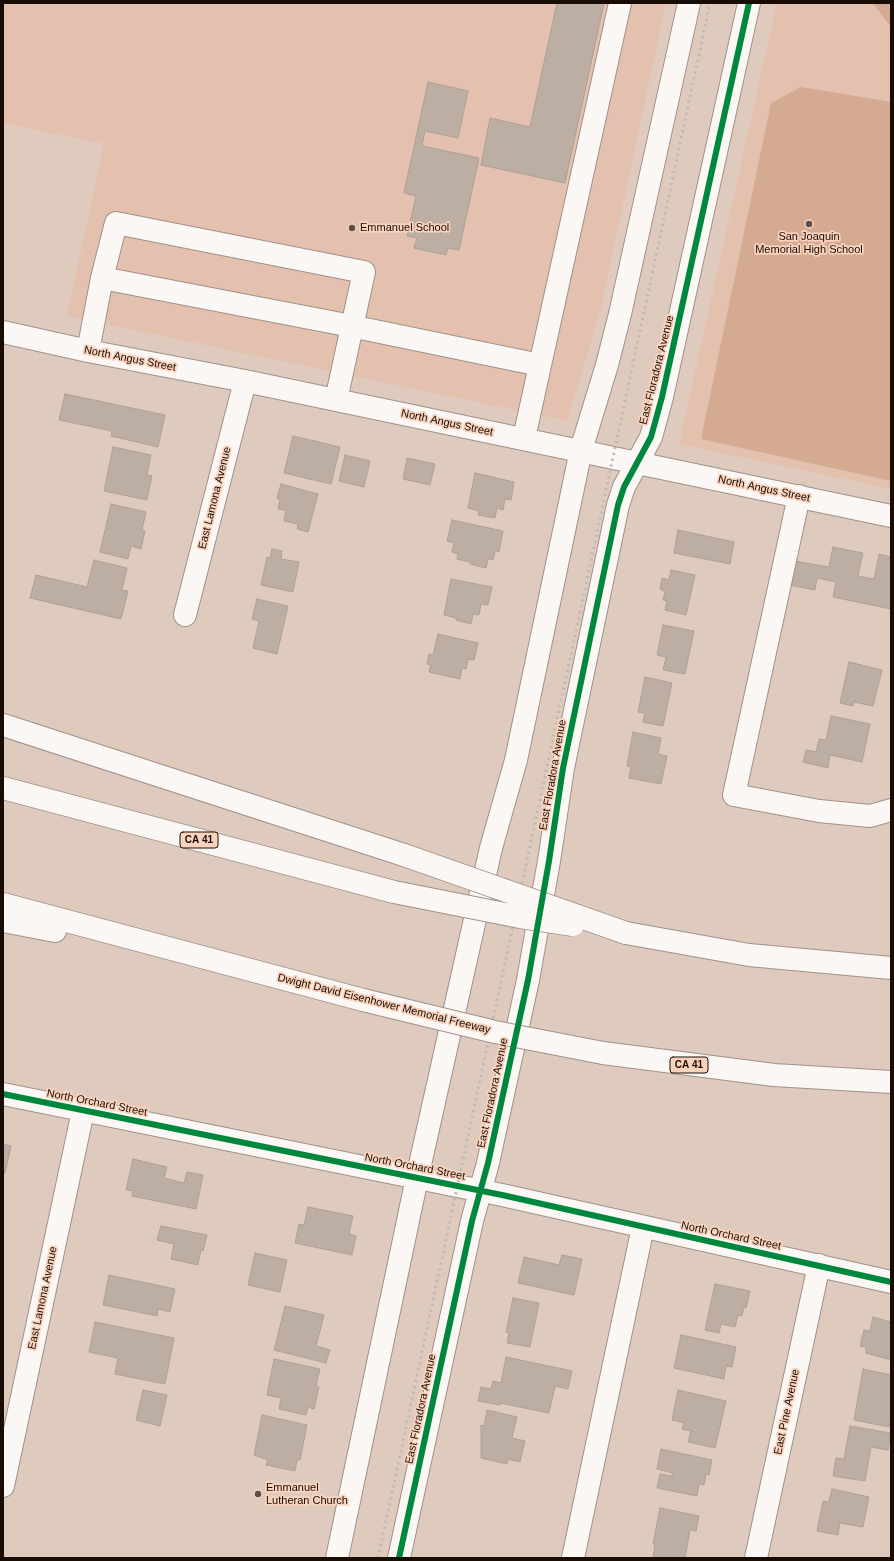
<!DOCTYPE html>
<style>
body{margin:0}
#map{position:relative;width:894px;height:1561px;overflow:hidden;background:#dfcabe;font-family:Arial,sans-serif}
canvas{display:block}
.frame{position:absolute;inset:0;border:4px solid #190c05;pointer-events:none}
</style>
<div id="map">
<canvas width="894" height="1561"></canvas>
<div class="frame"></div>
</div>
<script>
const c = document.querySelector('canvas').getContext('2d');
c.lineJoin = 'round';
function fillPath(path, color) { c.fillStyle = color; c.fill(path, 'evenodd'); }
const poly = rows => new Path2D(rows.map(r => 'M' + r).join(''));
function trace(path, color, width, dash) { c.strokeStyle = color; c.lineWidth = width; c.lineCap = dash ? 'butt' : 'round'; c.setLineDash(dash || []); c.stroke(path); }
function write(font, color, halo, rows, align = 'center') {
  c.font = font + ' Arial,sans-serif'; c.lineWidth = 3.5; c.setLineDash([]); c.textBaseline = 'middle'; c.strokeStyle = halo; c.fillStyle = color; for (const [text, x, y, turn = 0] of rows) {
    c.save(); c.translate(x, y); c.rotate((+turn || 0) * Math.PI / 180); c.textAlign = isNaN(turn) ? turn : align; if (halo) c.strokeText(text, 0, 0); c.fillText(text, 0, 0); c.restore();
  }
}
const built = poly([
 [3,3,666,3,600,312,567,421,67,316,104,144,3,123],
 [777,3,891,3,891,489,679,444]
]);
const green = poly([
 [873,3,891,3,891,26,887,22],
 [801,87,891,102,891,481,701,439,771,103]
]);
const building = poly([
 [557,3,604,3,565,183,481,165,490,118,530,127,557,3],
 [428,82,468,91,458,138,425,131,422,146,479,158,459,250,448,248,446,255,414,248,417,238,407,236,416,196,404,193,428,82],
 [65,394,165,415,158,447,111,436,112,431,59,420,65,394],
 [293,436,340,447,331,484,284,473,293,436],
 [113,447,151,455,147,475,152,476,147,500,104,491,113,447],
 [345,455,370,461,364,487,339,481,345,455],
 [407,458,435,464,430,485,403,479,407,458],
 [475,473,514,482,511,500,505,499,503,510,497,508,495,518,478,515,479,511,468,508,475,473],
 [281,484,318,494,308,532,297,529,298,524,284,521,286,510,278,509,280,500,277,498,281,484],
 [111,504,146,512,142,530,145,531,141,549,131,546,128,559,100,552,111,504],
 [452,520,503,531,499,552,495,551,493,560,488,559,486,568,470,564,470,562,457,559,458,554,452,552,454,543,447,541,452,520],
 [678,530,734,542,730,564,674,553,678,530],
 [833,547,863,553,858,576,874,579,879,554,891,557,891,609,833,597,836,582,817,578,815,590,789,585,795,561,829,567,833,547],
 [272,549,282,551,281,559,299,562,293,592,261,585,267,557,270,558,272,549],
 [94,560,127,568,122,590,128,591,121,619,30,598,36,575,87,587,94,560],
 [671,570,695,575,686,615,665,610,667,601,663,600,665,592,660,589,662,578,669,580,671,570],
 [451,579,492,587,488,605,481,604,479,615,473,614,471,624,456,620,456,618,444,615,451,579],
 [257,599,288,606,277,654,253,648,259,621,252,619,257,599],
 [663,625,694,631,685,674,663,670,666,657,657,655,663,625],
 [438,634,478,643,474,660,468,659,466,669,462,668,460,679,429,672,431,665,427,664,429,654,433,655,438,634],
 [849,662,882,670,873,706,854,702,853,706,840,703,849,662],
 [645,677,672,683,663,726,643,722,645,713,638,712,645,677],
 [831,716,870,724,862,762,830,755,828,768,803,762,806,750,816,752,819,739,826,740,831,716],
 [633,732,661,738,658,754,667,756,661,784,629,778,631,767,627,766,633,732],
 [3,1144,11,1146,5,1173,3,1173,3,1144],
 [133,1159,167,1167,164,1178,184,1183,187,1172,203,1175,196,1209,132,1196,133,1191,126,1190,133,1159],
 [308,1207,353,1216,349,1234,356,1236,352,1255,295,1243,299,1224,304,1225,308,1207],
 [161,1226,207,1235,203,1251,201,1250,198,1265,171,1259,174,1244,157,1240,161,1226],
 [255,1253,287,1260,280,1292,248,1285,255,1253],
 [562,1255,582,1259,574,1295,518,1283,524,1257,559,1265,562,1255],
 [109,1275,175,1289,170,1312,158,1309,157,1316,103,1305,109,1275],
 [715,1284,750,1291,746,1308,744,1307,742,1316,738,1315,735,1327,721,1324,719,1333,705,1330,715,1284],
 [513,1298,539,1303,530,1347,507,1343,509,1333,506,1332,513,1298],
 [285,1306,324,1315,316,1346,330,1350,326,1363,274,1350,285,1306],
 [873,1317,891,1322,891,1360,866,1353,866,1347,860,1346,864,1330,870,1331,873,1317],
 [95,1322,174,1338,165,1384,115,1374,118,1358,89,1352,95,1322],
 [681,1335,736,1347,732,1367,726,1366,724,1379,674,1368,681,1335],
 [506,1357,572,1371,568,1389,555,1386,549,1413,500,1403,500,1405,478,1401,481,1387,491,1389,493,1381,501,1383,506,1357],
 [274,1359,320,1369,316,1386,319,1387,314,1409,308,1407,306,1415,279,1409,281,1398,267,1395,274,1359],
 [863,1369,891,1375,891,1417,889,1427,854,1420,863,1369],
 [143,1390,167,1395,160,1426,136,1420,143,1390],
 [678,1390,726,1401,715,1448,688,1442,691,1431,682,1429,684,1423,672,1420,678,1390],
 [487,1410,517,1417,512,1438,525,1441,520,1462,508,1459,507,1464,481,1458,481,1425,484,1426,487,1410],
 [262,1415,307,1425,300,1460,297,1460,295,1471,266,1465,268,1460,254,1455,262,1415],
 [850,1426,891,1433,888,1450,871,1447,865,1481,833,1476,836,1458,844,1459,850,1426],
 [661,1449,712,1460,709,1475,706,1474,704,1485,699,1484,697,1496,657,1488,660,1474,672,1476,673,1473,657,1469,661,1449],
 [832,1489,869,1497,863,1527,840,1523,838,1535,817,1531,823,1501,829,1502,832,1489],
 [660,1508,699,1516,696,1531,690,1530,685,1558,653,1558,655,1544,653,1544,660,1508]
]);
const minor = poly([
 [102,278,341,324,540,365],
 [3,332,88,351,245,381,891,516],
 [88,351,102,278,116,223,364,272,336,400],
 [524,438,620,3],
 [799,496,734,795,819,811,870,816,891,810],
 [185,615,245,381],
 [3,1094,502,1195,891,1282],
 [3,1486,83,1111],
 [337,1558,417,1178,491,848,516,760,581,450,607,365,620,314,689,3],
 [399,1558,472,1221,488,1163,528,980,549,861,563,768,618,505,624,487,651,437,662,397,749,3],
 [573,1558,643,1227],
 [756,1558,819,1265]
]);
const highway = poly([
 [3,725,404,855],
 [3,788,394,892],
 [3,904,363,1000],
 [3,921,55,931],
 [626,933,749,955,891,968],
 [603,1053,774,1075,891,1082]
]);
const rail = poly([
 [378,1558,710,3]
]);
const highwayBridge = poly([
 [404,855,626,933],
 [394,892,520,917,573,925],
 [363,1000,495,1032,603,1053]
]);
const cycleway = poly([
 [3,1094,502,1195,891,1282],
 [399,1558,472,1221,488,1163,528,980,549,861,563,768,618,505,624,487,651,437,662,397,749,3]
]);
const markers = [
 [809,224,4,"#5e4e46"],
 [352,228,4,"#5e4e46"],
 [258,1494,4,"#5e4e46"]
];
const shields = [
 [199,840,38],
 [689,1065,38]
];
const shieldNames = [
 ["CA 41",199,840],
 ["CA 41",689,1065]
];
const poiNames = [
 ["Emmanuel School",360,228],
 ["San Joaquin",809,237,"center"],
 ["Memorial High School",809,250,"center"],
 ["Emmanuel",266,1488],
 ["Lutheran Church",266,1501]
];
const streetNames = [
 ["North Angus Street",130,359,11],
 ["East Floradora Avenue",657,370,-76],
 ["North Angus Street",447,423,12],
 ["North Angus Street",764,489,12],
 ["East Lamona Avenue",215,498,-76],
 ["East Floradora Avenue",553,775,-80],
 ["Dwight David Eisenhower Memorial Freeway",384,1004,14],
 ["East Floradora Avenue",493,1093,-78],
 ["North Orchard Street",97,1103,11],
 ["North Orchard Street",415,1167,11],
 ["North Orchard Street",731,1236,12],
 ["East Lamona Avenue",43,1298,-78],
 ["East Floradora Avenue",421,1409,-78],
 ["East Pine Avenue",787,1412,-78]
];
fillPath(built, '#e3c1ae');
fillPath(green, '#d4ab92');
fillPath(building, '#bcaea2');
trace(building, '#aea095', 1);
trace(minor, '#a19188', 24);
trace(highway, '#a19188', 24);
trace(minor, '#faf7f5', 22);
trace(highway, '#faf7f5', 22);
trace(rail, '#beb8b5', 3, [2, 4]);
trace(highwayBridge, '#a19188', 24, []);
trace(highwayBridge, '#faf7f5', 22);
trace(cycleway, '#00873e', 6);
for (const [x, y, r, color] of markers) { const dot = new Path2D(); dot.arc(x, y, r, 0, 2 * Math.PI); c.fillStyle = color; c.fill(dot); trace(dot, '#fad3bd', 1.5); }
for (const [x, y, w] of shields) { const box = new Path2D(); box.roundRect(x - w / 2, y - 8, w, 16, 3); c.fillStyle = '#fad3bd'; c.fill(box); trace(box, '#190c05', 1); }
write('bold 10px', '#190c05', null, shieldNames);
write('11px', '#190c05', '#fad3bd', poiNames, 'left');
write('11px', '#190c05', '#fad3bd', streetNames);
</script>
